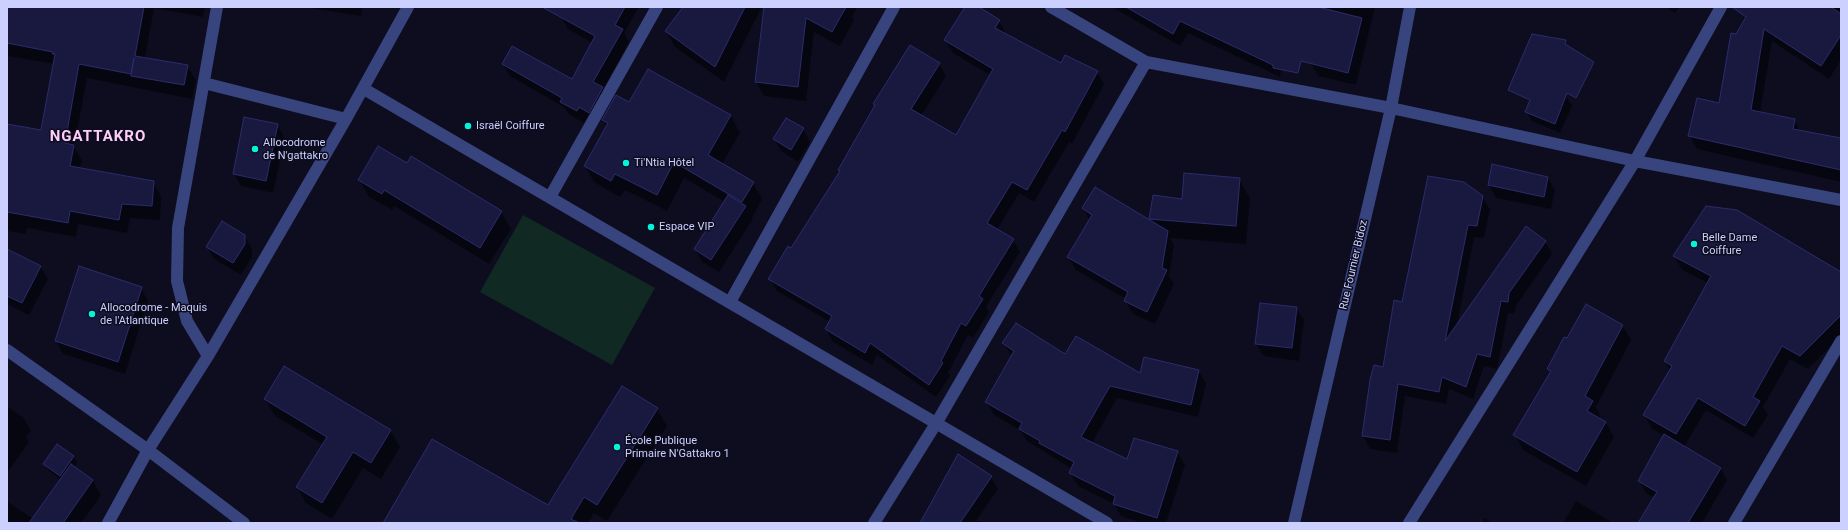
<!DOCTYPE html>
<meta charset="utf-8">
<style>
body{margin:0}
#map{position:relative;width:1848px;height:530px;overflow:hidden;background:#0d0d1f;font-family:Roboto,sans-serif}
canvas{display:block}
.frame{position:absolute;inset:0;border:8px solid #ccd0fe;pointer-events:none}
</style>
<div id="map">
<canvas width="1848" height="530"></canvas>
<div class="frame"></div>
</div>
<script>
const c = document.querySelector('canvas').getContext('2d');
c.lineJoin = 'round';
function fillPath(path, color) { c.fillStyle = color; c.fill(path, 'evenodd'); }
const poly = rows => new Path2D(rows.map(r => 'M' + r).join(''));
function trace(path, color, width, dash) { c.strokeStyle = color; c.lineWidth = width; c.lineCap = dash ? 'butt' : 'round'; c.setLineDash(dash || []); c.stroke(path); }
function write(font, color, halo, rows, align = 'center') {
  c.font = font + ' Roboto,sans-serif'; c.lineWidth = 3; c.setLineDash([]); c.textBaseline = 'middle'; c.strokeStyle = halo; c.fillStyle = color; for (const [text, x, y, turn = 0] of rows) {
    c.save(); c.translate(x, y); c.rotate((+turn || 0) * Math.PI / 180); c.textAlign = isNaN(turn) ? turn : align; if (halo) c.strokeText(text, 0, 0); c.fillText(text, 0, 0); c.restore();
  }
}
const green = poly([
 [523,215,655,288,612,365,480,292]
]);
const shadow = poly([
 [7,7,205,7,203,17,154,8,145,58,187,66,196,80,192,99,87,78,74,147,82,160,80,168,153,182,161,196,160,220,130,218,127,233,78,224,76,237,27,228,26,234,7,231,7,125,42,131,54,64,7,56],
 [303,7,362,7,361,16],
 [545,7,639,7,624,33,629,42,603,89,610,100,596,124,586,119,584,123,568,114,564,107,510,76,503,64,572,81,593,43,568,29,561,17],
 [685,7,762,7,724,82,675,47,666,31],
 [765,7,858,7,852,16,854,20,840,46,814,32,806,101,764,96,756,82],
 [966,7,977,7,999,21,1006,34,1062,64,1097,72,1104,84,1072,144,1069,142,1034,202,1019,193,997,230,1013,240,1020,252,986,307,989,312,973,338,968,335,948,373,950,376,936,397,877,355,872,365,833,342,826,329,830,322,777,291,770,279,792,250,841,172,876,106,874,104,939,64,946,76,921,116,956,136,990,75,953,53,945,40],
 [1112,7,1292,7,1280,77,1188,33,1180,46],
 [1324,7,1375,7,1356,85,1318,76,1311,63],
 [1666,7,1680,7,1675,13],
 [1753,7,1841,7,1841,60,1829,79,1772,41,1760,113,1794,120,1800,131,1841,139,1841,182,1697,149,1689,135,1720,104,1737,35],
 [648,70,731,116,740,133,722,164,753,183,762,199,752,218,753,219,719,272,702,262,695,249,725,202,684,178,667,211,625,190,620,197,594,182,585,166,607,127,603,120,630,104],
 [1535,78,1566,96,1572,106,1560,133,1532,121,1526,111,1530,103,1527,98],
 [277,125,285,138,273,193,241,186,234,174],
 [803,129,810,142,798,162,781,151,774,139],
 [407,165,501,212,511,229,489,264,394,206,392,210,369,197,359,180],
 [1548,178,1555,190,1551,209,1496,198,1489,185],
 [1239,179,1250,198,1246,244,1170,238,1174,245,1169,276,1174,284,1155,324,1133,314,1125,301,1126,299,1076,270,1068,257,1090,221,1083,208,1154,224,1150,219,1183,200],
 [1482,197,1490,209,1484,238,1474,237,1457,325,1545,241,1552,254,1516,306,1514,314,1508,313,1497,369,1484,366,1473,399,1449,389,1446,404,1405,396,1397,453,1370,449,1363,436,1371,381,1384,368,1403,303],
 [245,236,252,249,252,257,241,275,214,259,207,247],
 [7,250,40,266,48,279,29,315,7,304],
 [1674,256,1841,274,1841,336,1808,369,1790,359,1763,407,1768,415,1753,438,1706,410,1684,447,1720,468,1727,480,1702,523,1640,523,1655,498,1646,493,1639,481,1664,436,1652,429,1644,415,1670,371,1665,361,1708,283,1682,270],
 [141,288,148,301,125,374,63,354,56,341],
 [1296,308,1304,320,1299,361,1264,356,1256,344],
 [1622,325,1631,340,1596,407,1601,416,1599,419,1606,423,1614,437,1586,486,1523,450,1515,435,1551,373,1548,369,1567,339],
 [1004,343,1065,356,1140,374,1199,371,1206,384,1198,417,1117,398,1092,443,1128,460,1177,452,1185,465,1166,523,1142,523,1121,516,1114,504,1078,486,1070,473,1072,469,1027,441,1020,430,994,415,986,402,1012,357],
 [265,399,390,430,400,447,381,479,363,468,332,519,306,503,297,487,324,445,275,416],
 [7,406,23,417,31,431,26,437,29,442,7,473],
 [657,409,667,426,607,521,594,513,588,523,384,523,548,506],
 [74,457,77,463,74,468,93,481,101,495,81,523,7,523,7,501,33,519,61,480,48,470,44,464],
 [991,477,998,489,976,521,1000,523,921,523],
 [1576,501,1613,523,1563,523],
 [1484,518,1494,523,1482,523]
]);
const building = poly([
 [7,7,144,7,135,56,188,65,184,85,131,76,134,58,131,74,79,64,65,143,74,145,70,166,154,181,152,206,122,204,119,220,70,211,68,223,7,212,7,124,41,130,55,54,52,54,53,52,7,43,7,7],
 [542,7,625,7,615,25,623,29,593,82,603,87,589,113,579,107,577,111,560,102,562,98,502,64,512,46,572,79,595,36,542,7],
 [683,7,745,7,715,67,665,31,683,7],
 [764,7,846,7,832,32,806,18,798,87,755,82,764,7],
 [965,7,979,7,1000,20,995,28,1061,63,1065,55,1098,71,1065,132,1062,130,1027,190,1012,182,987,223,1014,239,979,296,983,299,966,326,961,323,941,361,943,363,929,385,870,343,865,353,825,329,832,316,768,279,788,246,791,248,840,171,838,170,875,105,873,104,910,45,940,63,911,109,956,135,993,69,944,40,965,7],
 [1126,7,1318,7,1362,18,1348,73,1301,61,1298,73,1273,68,1273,65,1180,21,1173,34,1126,7],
 [1732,7,1831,7,1841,14,1841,35,1821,66,1764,29,1751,110,1795,119,1793,129,1841,138,1841,170,1688,136,1697,98,1719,103,1731,33,1736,34,1746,17,1732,7],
 [1532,34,1566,40,1565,44,1594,62,1576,98,1567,93,1555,124,1525,112,1530,100,1508,90,1532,34],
 [648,69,731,115,708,155,754,182,742,202,674,162,657,195,615,174,611,181,584,166,608,123,602,120,616,95,629,102,648,69],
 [244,117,278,124,266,181,233,174,244,117],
 [786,118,804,128,791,150,773,139,786,118],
 [378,146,407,163,411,156,502,211,480,248,384,190,382,194,358,180,378,146],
 [1492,164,1548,177,1544,197,1488,185,1492,164],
 [1184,173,1240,178,1236,226,1149,219,1153,195,1182,199,1184,173],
 [1428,176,1464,182,1483,196,1477,226,1468,225,1445,341,1526,226,1546,241,1509,293,1508,302,1501,301,1490,357,1477,354,1466,387,1442,377,1439,392,1398,384,1390,440,1362,436,1370,380,1374,365,1383,367,1394,300,1402,302,1428,176],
 [1095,187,1168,231,1162,268,1167,270,1147,312,1124,301,1128,292,1067,257,1092,215,1082,208,1095,187],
 [728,195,746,206,711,260,694,249,728,195],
 [1706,206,1737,210,1841,272,1841,315,1800,356,1782,346,1753,397,1760,401,1745,426,1698,398,1676,434,1643,415,1672,366,1664,361,1711,276,1673,256,1706,206],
 [222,221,245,235,245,244,233,263,206,247,222,221],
 [7,249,41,266,22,303,7,296,7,249],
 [79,266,142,287,118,362,55,341,79,266],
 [1260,303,1297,307,1292,348,1255,344,1260,303],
 [1586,304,1623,325,1585,396,1593,401,1587,411,1606,422,1577,472,1513,435,1551,371,1547,369,1564,337,1567,338,1586,304],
 [1016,323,1065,354,1076,336,1140,373,1144,357,1199,370,1191,405,1110,386,1081,437,1127,459,1134,438,1178,451,1157,518,1113,504,1115,496,1069,473,1074,462,1039,443,1040,441,1019,429,1022,423,985,402,1014,351,1002,343,1016,323],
 [284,366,391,430,371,463,353,452,322,503,296,487,327,437,264,399,284,366],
 [622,386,658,408,597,505,584,497,571,519,579,523,383,523,432,439,548,505,622,386],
 [1664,434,1721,468,1688,523,1638,523,1657,492,1638,481,1664,434],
 [57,444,74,456,60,476,43,464,57,444],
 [958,454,992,476,960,523,920,523,958,454],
 [71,464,93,480,63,523,29,523,71,464]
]);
const minor = poly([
 [1051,7,1146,62,1391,108,1635,161,1841,200],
 [204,83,346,119],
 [364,89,1107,523],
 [550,197,657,7],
 [730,302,894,7],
 [7,350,148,450,244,523],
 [208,356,187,321,177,281,178,228,217,7],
 [108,523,148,450,208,356,346,119,408,7],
 [874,523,937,422,1146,62],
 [1294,523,1391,108,1410,7],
 [1409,523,1635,161,1721,7],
 [1734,523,1841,341]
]);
const markers = [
 [468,126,4,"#03f4da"],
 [255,149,4,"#03f4da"],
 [626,163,4,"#03f4da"],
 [651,227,4,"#03f4da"],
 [1694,244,4,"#03f4da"],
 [92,314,4,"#03f4da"],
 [617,447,4,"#03f4da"]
];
const poiNames = [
 ["Israël Coiffure",476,126],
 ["Allocodrome",263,143],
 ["de N'gattakro",263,156],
 ["Ti'Ntia Hôtel",634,163],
 ["Espace VIP",659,227],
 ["Belle Dame",1702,238],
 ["Coiffure",1702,251],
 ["Allocodrome - Maquis",100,308],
 ["de l'Atlantique",100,321],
 ["École Publique",625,441],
 ["Primaire N'Gattakro 1",625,454]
];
const streetNames = [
 ["Rue Fournier Bidoz",1354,265,-77]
];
const districtNames = [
 ["NGATTAKRO",98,137]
];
fillPath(green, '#102923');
fillPath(shadow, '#0007');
fillPath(building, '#191940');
trace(building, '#2b2c6c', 1);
trace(minor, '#38447e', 12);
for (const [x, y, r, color] of markers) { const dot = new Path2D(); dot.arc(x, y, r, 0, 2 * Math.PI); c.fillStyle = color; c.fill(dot); trace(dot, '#0d0d1f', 1.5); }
write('11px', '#ccd0fe', '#0d0d1f', poiNames, 'left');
write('11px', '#ccd0fe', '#0d0d1f', streetNames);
c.letterSpacing = '1px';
write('bold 15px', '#fecef7', '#0d0d1f', districtNames);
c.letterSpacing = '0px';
</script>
